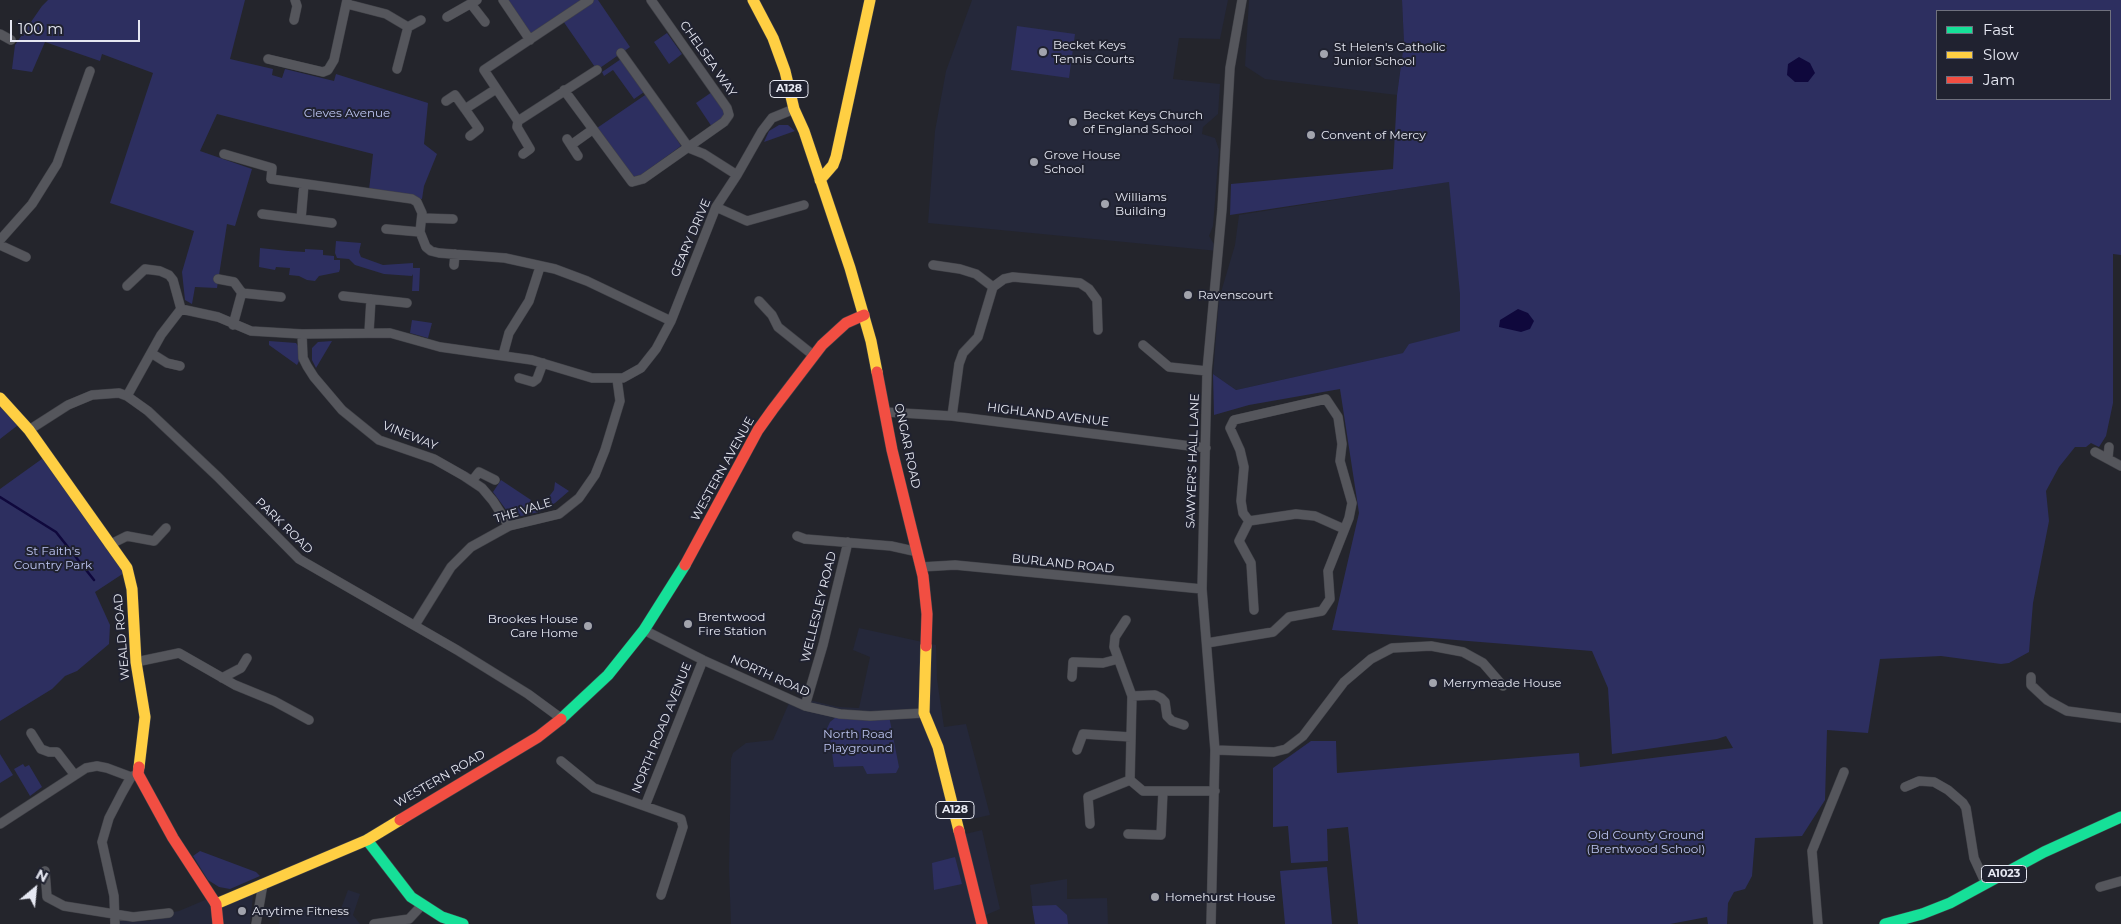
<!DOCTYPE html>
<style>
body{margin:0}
#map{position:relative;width:2121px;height:924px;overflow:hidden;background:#24252c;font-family:Montserrat,sans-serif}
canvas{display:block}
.legend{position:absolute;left:1936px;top:10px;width:175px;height:90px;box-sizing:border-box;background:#202230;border:1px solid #6f717e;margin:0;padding:6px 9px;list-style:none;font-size:15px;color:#e6e8f2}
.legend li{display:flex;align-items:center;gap:10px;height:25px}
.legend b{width:25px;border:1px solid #6f717e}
.north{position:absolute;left:10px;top:864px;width:50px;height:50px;-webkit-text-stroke:4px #202230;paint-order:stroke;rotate:28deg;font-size:14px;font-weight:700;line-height:20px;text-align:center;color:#e6e8f2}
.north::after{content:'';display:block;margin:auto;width:18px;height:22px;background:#e6e8f2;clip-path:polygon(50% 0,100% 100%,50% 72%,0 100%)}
.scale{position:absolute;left:10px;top:20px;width:130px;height:22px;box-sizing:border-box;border:2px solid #e6e8f2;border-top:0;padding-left:6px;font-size:15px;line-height:18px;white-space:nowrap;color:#e6e8f2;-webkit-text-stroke:4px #202230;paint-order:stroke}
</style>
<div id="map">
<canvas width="2121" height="924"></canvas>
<ul class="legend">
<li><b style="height:6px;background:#16e098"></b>Fast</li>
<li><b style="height:6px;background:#ffcf43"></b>Slow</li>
<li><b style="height:6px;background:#f24e42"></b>Jam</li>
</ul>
<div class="north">N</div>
<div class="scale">100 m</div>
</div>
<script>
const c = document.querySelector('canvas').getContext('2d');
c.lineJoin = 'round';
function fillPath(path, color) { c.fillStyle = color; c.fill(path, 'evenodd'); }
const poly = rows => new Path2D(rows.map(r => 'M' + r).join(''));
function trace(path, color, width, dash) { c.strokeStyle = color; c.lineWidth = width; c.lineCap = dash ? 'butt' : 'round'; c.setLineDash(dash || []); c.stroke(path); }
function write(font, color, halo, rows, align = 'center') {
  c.font = font + ' Montserrat,sans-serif'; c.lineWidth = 4; c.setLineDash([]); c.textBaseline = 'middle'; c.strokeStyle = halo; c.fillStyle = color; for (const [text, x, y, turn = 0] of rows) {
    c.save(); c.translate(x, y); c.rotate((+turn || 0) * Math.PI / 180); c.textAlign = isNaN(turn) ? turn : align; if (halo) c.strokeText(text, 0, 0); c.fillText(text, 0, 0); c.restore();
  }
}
const built = poly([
 [972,0,1228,0,1220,39,1179,38,1173,79,1220,84,1218,114,1203,127,1202,134,1215,138,1219,150,1213,226,1209,236,1218,251,928,223,935,131,946,71],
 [1249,0,1402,0,1404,43,1397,95,1265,79,1245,66],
 [1460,180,1476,337,1236,390,1213,374,1219,299,1235,245,1239,215],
 [859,628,936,645,937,679,944,727,966,724,990,815,958,822,961,835,982,830,1000,909,986,915,986,924,731,924,729,870,731,759,733,753,746,743,773,740,792,696,838,707,859,708,870,657,853,650],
 [1067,879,1067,899,1107,898,1108,924,1035,924,1030,885],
 [254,887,250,924,115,924,116,916,134,921,151,921,151,916,179,911,212,897,216,904],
 [348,890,360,894,353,915,360,924,279,924,281,909,307,907,337,919]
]);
const green = poly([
 [48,0,245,0,230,59,273,69,272,75,282,78,285,69,334,81,336,74,428,103,424,144,437,154,424,186,422,199,369,190,373,154,217,114,200,151,252,169,235,226,227,224,217,288,195,287,192,304,185,300,182,272,194,231,110,203,153,73,102,54,100,61,45,42,32,72,12,69,15,45,42,6],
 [503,0,598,0,630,47,597,70,561,18,530,40],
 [1402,0,2121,0,2121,255,2113,254,2113,403,2106,436,2099,447,2091,443,2086,447,2075,447,2059,467,2046,491,2049,521,2033,603,2029,652,2009,663,2001,664,1941,656,1880,659,1868,733,1827,730,1825,800,1802,836,1755,838,1752,876,1745,889,1734,892,1728,903,1727,924,1708,924,1707,917,1670,924,1358,924,1348,827,1327,829,1328,861,1291,863,1288,826,1273,827,1273,768,1311,741,1336,741,1337,773,1579,753,1580,767,1733,748,1726,736,1717,739,1612,754,1608,688,1592,651,1332,630,1359,513,1340,389,1249,405,1214,415,1213,374,1236,390,1403,353,1409,344,1460,331,1460,294,1449,182,1230,215,1231,184,1393,169,1397,95,1404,43],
 [1937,11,2110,11,2110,99,1937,99],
 [1017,26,1075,34,1069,78,1011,70],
 [667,33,682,54,669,64,654,42],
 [621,59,647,90,634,99,613,70,604,76,602,72],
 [712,92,725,111,725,117,712,127,696,103],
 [648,93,681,146,641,175,631,177,597,128],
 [779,125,788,125,795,131,764,142,769,131],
 [336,241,361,243,359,252,361,257,383,265,413,263,413,268,420,268,419,291,412,291,413,274,412,276,384,274,355,265,349,259,337,258,335,253],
 [260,248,288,251,305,252,305,249,323,250,323,255,334,256,334,260,340,260,340,269,339,272,319,276,315,281,307,280,299,276,289,275,290,268,276,267,275,270,259,267],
 [412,320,432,323,428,338,410,333],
 [269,341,296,343,299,347,301,357,297,365,269,345],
 [332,341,316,368,312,360,312,348,318,342],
 [0,398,22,422,0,439],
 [46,456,124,573,95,592,110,625,109,644,77,671,65,676,52,689,0,721,0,489],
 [501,480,531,500,529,503,539,510,554,490,555,482,569,491,555,503,539,512,517,517,507,511,493,492],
 [840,714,889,716,899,767,896,773,867,774,863,766,834,767,830,738,824,735,830,722],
 [0,754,13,775,0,783],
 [23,764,25,767,29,765,42,787,30,796,14,769],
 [200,851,256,872,260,876,230,889,219,887,208,880,193,856],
 [955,857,962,884,934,890,932,863],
 [1327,867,1332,924,1285,924,1280,871],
 [1056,905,1067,915,1068,924,1035,924,1032,906]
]);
const water = poly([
 [1799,57,1810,63,1815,73,1808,82,1795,82,1787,75,1788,64],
 [1518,309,1528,313,1534,321,1530,329,1521,332,1499,327,1500,320]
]);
const stream = poly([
 [0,497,56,532,94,580]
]);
const street = poly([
 [503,0,530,40],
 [589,0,484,70,518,121,597,70],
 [347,4,386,14,408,27,397,69],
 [471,4,485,22],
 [447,17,477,0],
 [294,20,297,6,295,0],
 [408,27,421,20],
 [0,34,11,40],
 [621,53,689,148],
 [268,59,323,72,328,70,334,60,347,0],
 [564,90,632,182,643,179,724,122,729,115,727,108,651,0],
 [446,101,455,95,465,109],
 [518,121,517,127,530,149,523,154],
 [470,136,479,129,465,109,496,89],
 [567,139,578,156],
 [571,145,592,130],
 [689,148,704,154,737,175],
 [224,154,272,168,271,179,412,199,417,202,422,213,420,232,426,247,431,251,439,253,505,258,555,269,587,281,671,321],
 [716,207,747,221,804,205],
 [262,214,332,223],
 [422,218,453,219],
 [301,219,304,184],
 [386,229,420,232],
 [0,240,32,204,57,164,90,71],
 [0,245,26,257],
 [454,265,455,254],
 [933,265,960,269,976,274,993,287,978,337,963,353,959,364,952,416],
 [218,279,234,282,242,293,281,297],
 [127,286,145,269,160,271,169,275,173,280,181,309],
 [993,287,1004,279,1013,277,1080,283,1089,289,1097,300,1098,330],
 [343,296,407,303],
 [759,301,772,315,778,327,813,355],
 [233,325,242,292],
 [369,332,371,299],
 [302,334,303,358,307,366,314,377,342,410,379,440,434,459,464,476,482,488,493,501,509,526],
 [1143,345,1169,367,1207,371],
 [151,353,167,363,180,366],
 [503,355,509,333,529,301,540,267],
 [519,378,533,382,537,379,543,363],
 [127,396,161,335,181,309,218,317,251,331,302,334,390,333,440,347,532,360,592,378,623,378,641,368,656,349,671,321,716,207,737,175,762,131,772,118,794,109],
 [885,412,952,416,1206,448],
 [29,430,68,405,92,395,119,393,127,396,148,411,218,477,299,559,457,650,528,694,562,719],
 [2095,452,2121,466],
 [2108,458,2109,447],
 [472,481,479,472,495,480],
 [1249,521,1296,514,1315,516,1344,529],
 [797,536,805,539,891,546,918,552],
 [109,545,127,536,154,541,166,528],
 [921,567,955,565,1202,589],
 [1126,620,1115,637,1114,647,1132,696,1130,780,1143,791,1215,791],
 [415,625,451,567,471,547,509,526,559,514,579,498,595,475,605,450,620,401,617,379],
 [644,630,703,660,805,706,840,714,870,716,924,713],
 [1207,643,1273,632,1289,617,1322,611,1330,599,1328,571,1349,518,1352,503,1340,461,1342,444,1338,417,1326,399,1234,420,1230,428,1240,450,1244,467,1241,501,1243,513,1249,521,1239,541,1251,563,1254,610],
 [136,662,179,653,235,685,274,701,309,720],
 [1072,677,1073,662,1103,663,1118,659],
 [2031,677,2031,685,2047,700,2067,711,2121,718],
 [222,678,241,668,247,658],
 [1132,696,1155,695,1161,698,1165,702,1167,716,1172,721,1184,725],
 [805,706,823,645,848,542],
 [31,733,41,749,49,752,57,752,74,774],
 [1077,750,1083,734,1131,737],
 [1215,750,1274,752,1286,749,1303,736,1344,682,1371,659,1392,648,1431,646,1463,652,1483,663,1503,686],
 [561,761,594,788,681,819,683,827,661,895],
 [1905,787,1919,781,1934,782,1948,790,1963,803,1966,808,1974,858,1986,884],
 [645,806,703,660],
 [0,824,86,768,97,766,107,768,131,777],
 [1090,824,1088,797,1130,780],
 [1128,834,1161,835,1163,791],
 [45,871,47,897,64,906,133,917,169,913],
 [2100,887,2121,881],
 [115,924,114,896,102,842,109,818,122,793,131,777,138,774],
 [256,924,263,884],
 [374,924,409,919,422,905],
 [1211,924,1215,750,1202,589,1207,371,1222,209,1230,68,1242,0],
 [1818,924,1812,851,1844,772]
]);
const fast = poly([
 [561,719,608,675,644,630,685,565],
 [367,840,411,897,442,917,463,924],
 [1885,924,1922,914,1950,903,2044,852,2121,817]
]);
const slow = poly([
 [753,0,773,38,785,71,794,109,804,131,850,268,871,341,877,372],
 [820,180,833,165,836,157,870,0],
 [0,398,29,430,127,568,132,589,136,662,145,717,139,767],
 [926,646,924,713,938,747,959,831],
 [216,904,367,840,400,820]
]);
const jam = poly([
 [877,372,892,450,923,576,927,614,926,646],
 [685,565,758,430,773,409,822,345,846,323,864,315],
 [139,767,138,774,173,838,216,904,218,924],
 [400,820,538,737,561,719],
 [959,831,982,924]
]);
const markers = [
 [1043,52,5,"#a2a4ad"],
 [1324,54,5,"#a2a4ad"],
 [1073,122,5,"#a2a4ad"],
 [1311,135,5,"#a2a4ad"],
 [1034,162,5,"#a2a4ad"],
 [1105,204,5,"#a2a4ad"],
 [1188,295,5,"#a2a4ad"],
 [688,624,5,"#a2a4ad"],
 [588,626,5,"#a2a4ad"],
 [1433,683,5,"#a2a4ad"],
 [1155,897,5,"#a2a4ad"],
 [242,911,5,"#a2a4ad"]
];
const shields = [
 [789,89,38],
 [955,810,38],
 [2004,874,45]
];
const shieldNames = [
 ["A128",789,89],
 ["A128",955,810],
 ["A1023",2004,874]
];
const poiNames = [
 ["Becket Keys",1053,45],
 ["Tennis Courts",1053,59],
 ["St Helen's Catholic",1334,47],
 ["Junior School",1334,61],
 ["Becket Keys Church",1083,115],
 ["of England School",1083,129],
 ["Convent of Mercy",1321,135],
 ["Grove House",1044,155],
 ["School",1044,169],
 ["Williams",1115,197],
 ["Building",1115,211],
 ["Ravenscourt",1198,295],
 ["Brentwood",698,617],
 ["Fire Station",698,631],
 ["Brookes House",578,619,"right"],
 ["Care Home",578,633,"right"],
 ["Merrymeade House",1443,683],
 ["Homehurst House",1165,897],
 ["Anytime Fitness",252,911]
];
const streetNames = [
 ["CHELSEA WAY",708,59,55],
 ["GEARY DRIVE",691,238,-67],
 ["HIGHLAND AVENUE",1048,415,7],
 ["VINEWAY",410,436,22],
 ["ONGAR ROAD",907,446,78],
 ["SAWYER'S HALL LANE",1193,461,-88],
 ["WESTERN AVENUE",723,469,-61],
 ["THE VALE",523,511,-17],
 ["PARK ROAD",284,526,44],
 ["BURLAND ROAD",1063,564,6],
 ["WELLESLEY ROAD",819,607,-76],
 ["WEALD ROAD",122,637,-95],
 ["NORTH ROAD",770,676,24],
 ["NORTH ROAD AVENUE",662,728,-68],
 ["WESTERN ROAD",440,779,-30]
];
const parkNames = [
 ["Cleves Avenue",347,113],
 ["St Faith's",53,551],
 ["Country Park",53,565],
 ["North Road",858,734],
 ["Playground",858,748],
 ["Old County Ground",1646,835],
 ["(Brentwood School)",1646,849]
];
fillPath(built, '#25283a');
fillPath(green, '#2d2f60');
fillPath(water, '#0f083c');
trace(stream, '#0f083c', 2.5);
trace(street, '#414248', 10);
trace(fast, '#414248', 12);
trace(slow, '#414248', 12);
trace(jam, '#414248', 12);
trace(street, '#55565c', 9);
trace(fast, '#16e098', 11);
trace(slow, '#ffcf43', 11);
trace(jam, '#f24e42', 11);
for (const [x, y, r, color] of markers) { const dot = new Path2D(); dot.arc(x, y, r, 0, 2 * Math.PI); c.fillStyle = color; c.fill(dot); trace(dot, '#202230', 2); }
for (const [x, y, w] of shields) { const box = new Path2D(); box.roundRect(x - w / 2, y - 8.5, w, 17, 4); c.fillStyle = '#202230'; c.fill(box); trace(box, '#e6e8f2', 1); }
write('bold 11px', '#e6e8f2', null, shieldNames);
write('12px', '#e6e8f2', '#202230', poiNames, 'left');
write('12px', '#e6e8f2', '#202230', streetNames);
write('12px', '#bcc4f0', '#202230', parkNames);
</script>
